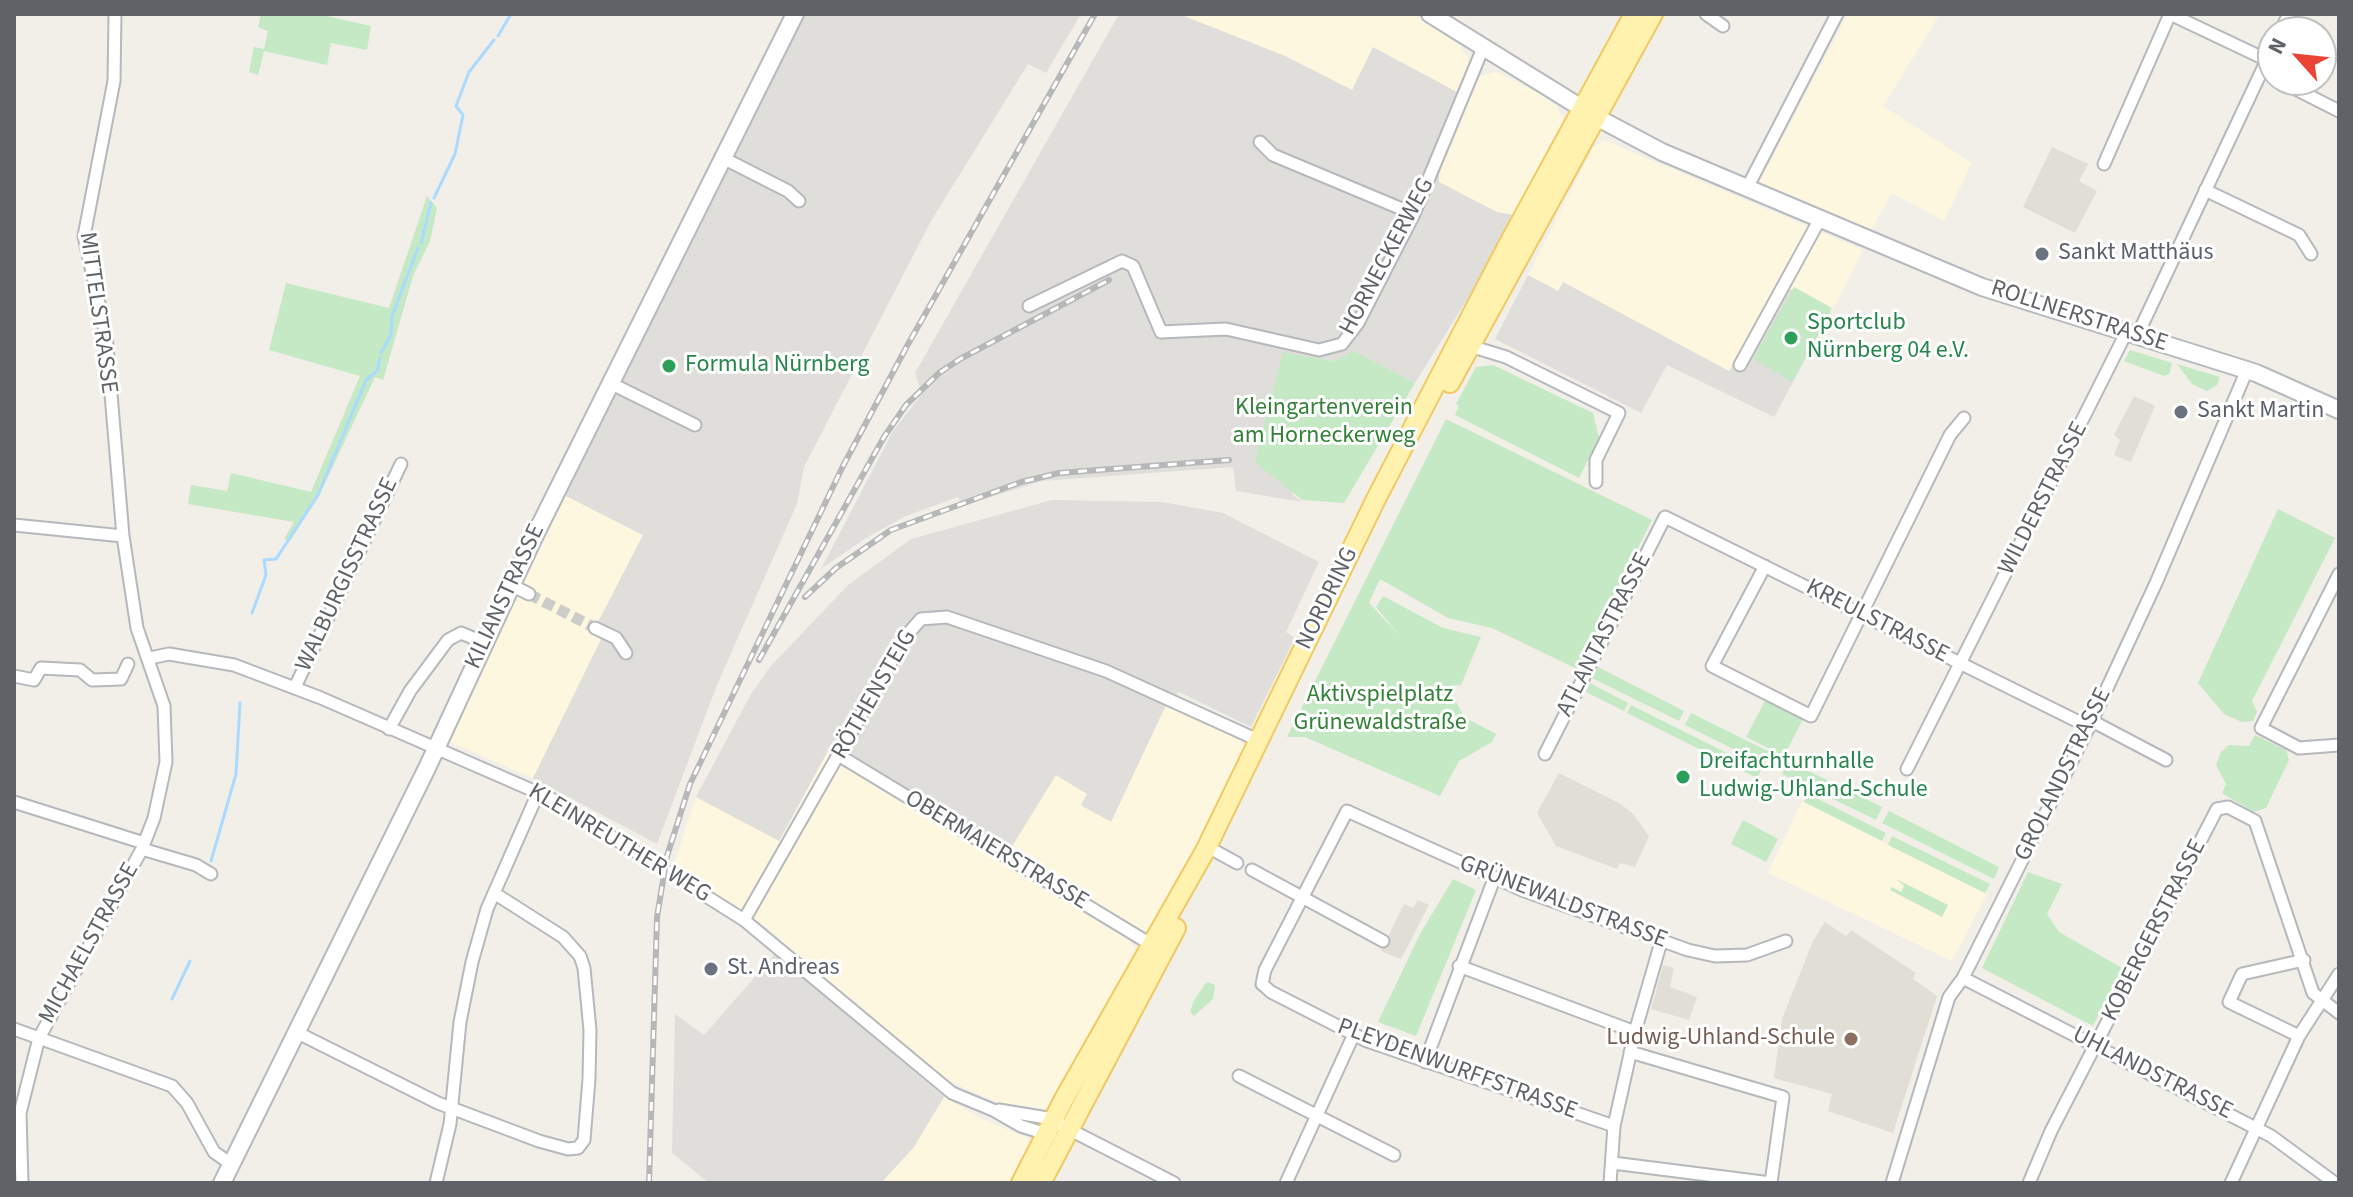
<!DOCTYPE html>
<meta charset="utf-8">
<style>
body{margin:0}
#map{position:relative;width:2353px;height:1197px;overflow:hidden;background:#f1efe8;font-family:"Source Sans 3",sans-serif}
canvas{display:block}
.frame{position:absolute;inset:0;border:16px solid #5f6368;pointer-events:none}
.north{position:absolute;left:2257px;top:16px;width:80px;height:80px;box-sizing:border-box;background:#fff;border:2px solid #bfc1c3;border-radius:50%;rotate:297deg;font-size:22px;font-weight:700;line-height:32px;text-align:center;color:#5f6368}
.north::after{content:'';display:block;margin:auto;width:28px;height:36px;background:#ea4335;clip-path:polygon(50% 0,100% 100%,50% 72%,0 100%)}
</style>
<div id="map">
<canvas width="2353" height="1197"></canvas>
<div class="frame"></div>
<div class="north">N</div>
</div>
<script>
const c = document.querySelector('canvas').getContext('2d');
c.lineJoin = 'round';
function fillPath(path, color) { c.fillStyle = color; c.fill(path, 'evenodd'); }
const poly = rows => new Path2D(rows.map(r => 'M' + r).join(''));
function trace(path, color, width, dash) { c.strokeStyle = color; c.lineWidth = width; c.lineCap = dash ? 'butt' : 'round'; c.setLineDash(dash || []); c.stroke(path); }
function write(font, color, halo, rows, align = 'center') {
  c.font = font + ' "Source Sans 3",sans-serif'; c.lineWidth = 6; c.setLineDash([]); c.textBaseline = 'middle'; c.strokeStyle = halo; c.fillStyle = color; for (const [text, x, y, turn = 0] of rows) {
    c.save(); c.translate(x, y); c.rotate((+turn || 0) * Math.PI / 180); c.textAlign = isNaN(turn) ? turn : align; if (halo) c.strokeText(text, 0, 0); c.fillText(text, 0, 0); c.restore();
  }
}
const commercial = poly([
 [1179,14,1413,14,1460,46,1468,57,1468,66,1479,76,1496,72,1540,94,1557,106,1565,123,1519,216,1497,212,1439,182,1439,143,1353,90,1285,56],
 [1848,14,1940,14,1883,106,1972,163,1944,221,1892,193,1871,230,1758,185],
 [1604,140,1863,250,1831,312,1779,284,1729,372,1564,283,1559,291,1528,275,1592,149],
 [566,496,643,535,598,623,607,628,533,778,447,741],
 [1167,703,1239,739,1246,749,1214,818,1152,931,1140,931,1068,900,1129,938,1136,954,1046,1109,996,1102,947,1080,766,927,674,864,696,797,780,841,829,748,1008,852,1056,775,1087,794,1081,806,1111,821],
 [1802,801,1987,894,1952,961,1768,873],
 [944,1097,980,1118,1028,1138,1031,1149,1014,1183,881,1183,914,1147]
]);
const industrial = poly([
 [797,14,1081,14,1046,73,1028,64,931,221,804,467,797,504,717,685,657,844,533,778,606,629,597,624,643,535,566,496],
 [1119,14,1179,14,1285,56,1352,90,1373,47,1459,93,1439,143,1439,182,1497,212,1519,216,1415,383,1354,351,1334,361,1283,353,1293,495,1302,502,1236,491,1233,467,1042,481,962,506,958,497,906,516,866,538,821,569,893,431,922,394,915,373],
 [1528,275,1558,291,1563,282,1729,371,1780,283,1831,312,1774,417,1667,365,1641,413,1495,339],
 [1052,500,1162,502,1223,513,1319,562,1286,632,1295,638,1251,727,1179,692,1167,703,1111,822,1081,805,1087,794,1056,775,1008,853,829,749,779,841,696,797,751,694,770,667,848,585,911,539],
 [775,954,944,1097,914,1147,881,1183,709,1183,672,1153,675,1014,704,1035]
]);
const education = poly([
 [2052,147,2088,164,2079,181,2097,191,2075,233,2023,207],
 [2134,396,2155,406,2131,462,2114,455,2120,440,2114,435],
 [1559,773,1621,804,1633,814,1649,836,1635,867,1620,863,1617,869,1556,846,1537,813],
 [1418,900,1429,905,1401,959,1381,951,1404,904,1413,908],
 [1825,922,1846,936,1851,930,1916,973,1913,979,1937,996,1893,1133,1828,1111,1832,1094,1774,1078,1782,1019,1813,941],
 [1663,965,1674,968,1670,987,1697,997,1689,1020,1651,1009]
]);
const green = poly([
 [261,14,318,14,371,26,367,50,331,43,327,65,264,51,258,75,249,72,254,47,264,49,268,31,258,27],
 [427,196,437,208,430,241,413,276,383,380,375,377,319,496,290,541,284,539,294,522,188,504,191,485,227,491,231,473,311,492,360,376,269,350,286,283,389,308],
 [1794,287,1832,308,1792,382,1753,359],
 [2130,350,2172,363,2169,374,2164,376,2124,361],
 [1354,351,1415,383,1344,503,1302,500,1255,462,1283,352,1334,361],
 [2177,364,2220,377,2217,385,2207,391,2192,384],
 [1493,365,1593,413,1599,438,1579,478,1455,415,1459,406,1456,404,1476,367],
 [1446,419,1652,520,1577,669,1492,628,1448,618,1380,579,1369,603,1401,637,1376,607,1383,596,1443,628,1481,637,1461,685,1448,686,1464,717,1496,734,1492,742,1459,761,1440,796,1305,737,1287,737],
 [2278,509,2335,538,2252,701,2257,712,2253,721,2242,722,2224,714,2198,683],
 [1594,665,1684,711,1679,721,1588,676],
 [1586,681,1628,703,1624,711,1582,690],
 [1765,701,1803,719,1784,756,1746,737],
 [1631,705,1761,770,1757,778,1627,713],
 [1691,713,1782,758,1776,770,1685,725],
 [2255,735,2286,750,2289,760,2266,808,2253,812,2222,793,2226,784,2216,765,2221,752,2229,745,2249,746],
 [1788,761,1882,807,1876,820,1782,774],
 [1808,794,1886,833,1882,841,1804,802],
 [1889,811,1999,867,1994,879,1882,823],
 [1743,820,1778,839,1766,862,1731,844],
 [1892,836,1990,884,1985,893,1888,845],
 [2028,872,2062,884,2047,914,2059,932,2122,968,2093,1026,1982,968],
 [1453,879,1476,890,1416,1036,1378,1022,1420,934],
 [1896,879,1948,905,1942,917,1890,890,1892,887,1901,892,1904,886],
 [1207,982,1215,985,1213,999,1194,1016,1190,1012,1194,1000]
]);
const stream = poly([
 [498,36,511,14],
 [434,198,455,154,463,115,456,106,469,72,494,40],
 [421,243,431,203],
 [381,353,391,335,392,316,418,248],
 [252,613,266,575,264,560,276,559,318,495,366,380,377,371,380,358],
 [211,861,236,774,240,703],
 [172,999,190,961]
]);
const streetTunnel = poly([
 [529,594,595,628]
]);
const street = poly([
 [1706,14,1723,26],
 [2170,14,2267,60],
 [2280,32,2289,14],
 [2278,80,2339,111],
 [1260,142,1273,155,1414,214],
 [721,157,788,191,799,201],
 [2104,164,2170,14],
 [1747,188,1837,14],
 [2205,190,2299,235,2311,254],
 [1029,306,1122,261,1133,266,1161,332,1226,329,1319,350,1342,344,1358,323,1414,214,1483,48],
 [2137,336,2273,47],
 [1470,346,1506,357,1619,413,1596,460,1596,482],
 [1740,365,1821,217],
 [610,383,695,425],
 [14,525,123,536],
 [1765,566,1712,666,1811,716,1950,435,1964,418],
 [2339,574,2261,728,2299,748,2339,745],
 [511,585,529,594],
 [595,628,616,638,626,653],
 [150,658,169,654,234,665,321,698,550,798,744,920,952,1093,993,1110,1021,1126,1050,1135],
 [14,676,34,680,41,668,80,670,92,680,121,679,128,664],
 [295,687,401,464],
 [2092,721,2166,760],
 [389,729,410,691,448,640,461,633,485,643],
 [1545,754,1665,517,2089,727],
 [840,756,1152,945],
 [1907,769,2126,333],
 [14,802,144,843],
 [142,849,196,865,211,874],
 [1217,852,1237,863],
 [1252,870,1383,941],
 [744,920,906,636,921,619,947,617,1106,671,1260,741],
 [1459,966,1635,1032],
 [1963,978,2271,1136,2335,1183],
 [14,1029,172,1086,187,1103,214,1152,231,1164],
 [296,1032,438,1103,539,1141,568,1149,578,1148,584,1140,589,1079,590,1030,584,968,580,956,563,937,494,893],
 [2299,1036,2229,1002,2242,974,2304,960],
 [1425,1062,1494,879],
 [1239,1076,1394,1155],
 [999,1110,1047,1118,1174,1183],
 [1614,1126,1367,1041,1271,992,1262,984,1265,970,1347,811,1522,890,1688,950,1715,956,1747,955,1786,941],
 [1613,1163,1771,1183,1783,1097,1630,1052],
 [22,1183,20,1113,39,1038,142,849,154,818,166,762,164,706,137,628,123,536,106,335,84,236,114,81,115,14],
 [436,1183,450,1124,460,1022,472,962,487,909,538,793],
 [1286,1183,1354,1034],
 [1610,1183,1614,1126,1635,1032,1661,942],
 [1892,1183,1949,997,1963,978,2089,727,2156,583,2247,370],
 [2029,1183,2051,1131,2217,809,2228,807,2255,821,2313,993,2339,1013],
 [2231,1183,2299,1036,2339,974]
]);
const secondary = poly([
 [1430,14,1596,117,1662,152,1982,287,2256,373,2339,410],
 [222,1183,427,768,534,537,795,14]
]);
const primary = poly([
 [1450,383,1653,14],
 [1021,1183,1064,1099,1205,851,1376,499,1508,245,1634,14],
 [1041,1183,1176,928]
]);
const rail = poly([
 [805,597,836,568,891,530,1021,482,1059,473,1229,460],
 [759,660,884,437,906,405,939,373,960,359,1109,280],
 [649,1183,657,917,667,856,690,784,843,466,907,346,1095,14]
]);
const markers = [
 [2042,254,8,"#6b7280"],
 [1791,338,8,"#2e9e5b"],
 [669,366,8,"#2e9e5b"],
 [2181,412,8,"#6b7280"],
 [1683,777,8,"#2e9e5b"],
 [711,969,8,"#6b7280"],
 [1851,1039,8,"#8d6e63"]
];
const worshipNames = [
 ["Sankt Matthäus",2058,254],
 ["Sankt Martin",2197,412],
 ["St. Andreas",727,969]
];
const streetNames = [
 ["HORNECKERWEG",1388,257,-62],
 ["MITTELSTRASSE",97,313,82],
 ["ROLLNERSTRASSE",2079,317,18],
 ["WILDERSTRASSE",2044,499,-63],
 ["WALBURGISSTRASSE",348,575,-65],
 ["KILIANSTRASSE",506,597,-65],
 ["NORDRING",1328,599,-64],
 ["KREULSTRASSE",1877,622,27],
 ["ATLANTASTRASSE",1605,635,-63],
 ["RÖTHENSTEIG",875,695,-60],
 ["GROLANDSTRASSE",2064,775,-64],
 ["KLEINREUTHER WEG",619,844,31],
 ["OBERMAIERSTRASSE",996,851,31],
 ["GRÜNEWALDSTRASSE",1563,903,21],
 ["KOBERGERSTRASSE",2155,931,-63],
 ["MICHAELSTRASSE",90,944,-61],
 ["PLEYDENWURFFSTRASSE",1457,1070,20],
 ["UHLANDSTRASSE",2152,1074,27]
];
const leisureNames = [
 ["Sportclub",1807,324],
 ["Nürnberg 04 e.V.",1807,352],
 ["Formula Nürnberg",685,366],
 ["Dreifachturnhalle",1699,763],
 ["Ludwig-Uhland-Schule",1699,791]
];
const parkNames = [
 ["Kleingartenverein",1324,409],
 ["am Horneckerweg",1324,437],
 ["Aktivspielplatz",1380,696],
 ["Grünewaldstraße",1380,724]
];
const educationNames = [
 ["Ludwig-Uhland-Schule",1835,1039]
];
fillPath(commercial, '#fef7e0');
fillPath(industrial, '#e0deda');
fillPath(education, '#e1ded6');
fillPath(green, '#c5e8c5');
trace(stream, '#aadaff', 3);
trace(streetTunnel, '#ccccc8', 11, [11, 5.5]);
trace(street, '#b5b8bc', 15);
trace(secondary, '#b6babf', 20);
trace(primary, '#f2c960', 22);
trace(street, '#fff', 11);
trace(secondary, '#fff', 16);
trace(primary, '#fff2af', 18);
trace(rail, '#b6b7b8', 6);
trace(rail, '#fff', 3, [9]);
for (const [x, y, r, color] of markers) { const dot = new Path2D(); dot.arc(x, y, r, 0, 2 * Math.PI); c.fillStyle = color; c.fill(dot); trace(dot, '#fff', 3); }
write('24px', '#5b616d', '#fff', worshipNames, 'left');
write('24px', '#5f6368', '#fff', streetNames);
write('24px', '#27864d', '#fff', leisureNames, 'left');
write('24px', '#348238', '#fff', parkNames);
write('24px', '#785e54', '#fff', educationNames, 'right');
</script>
